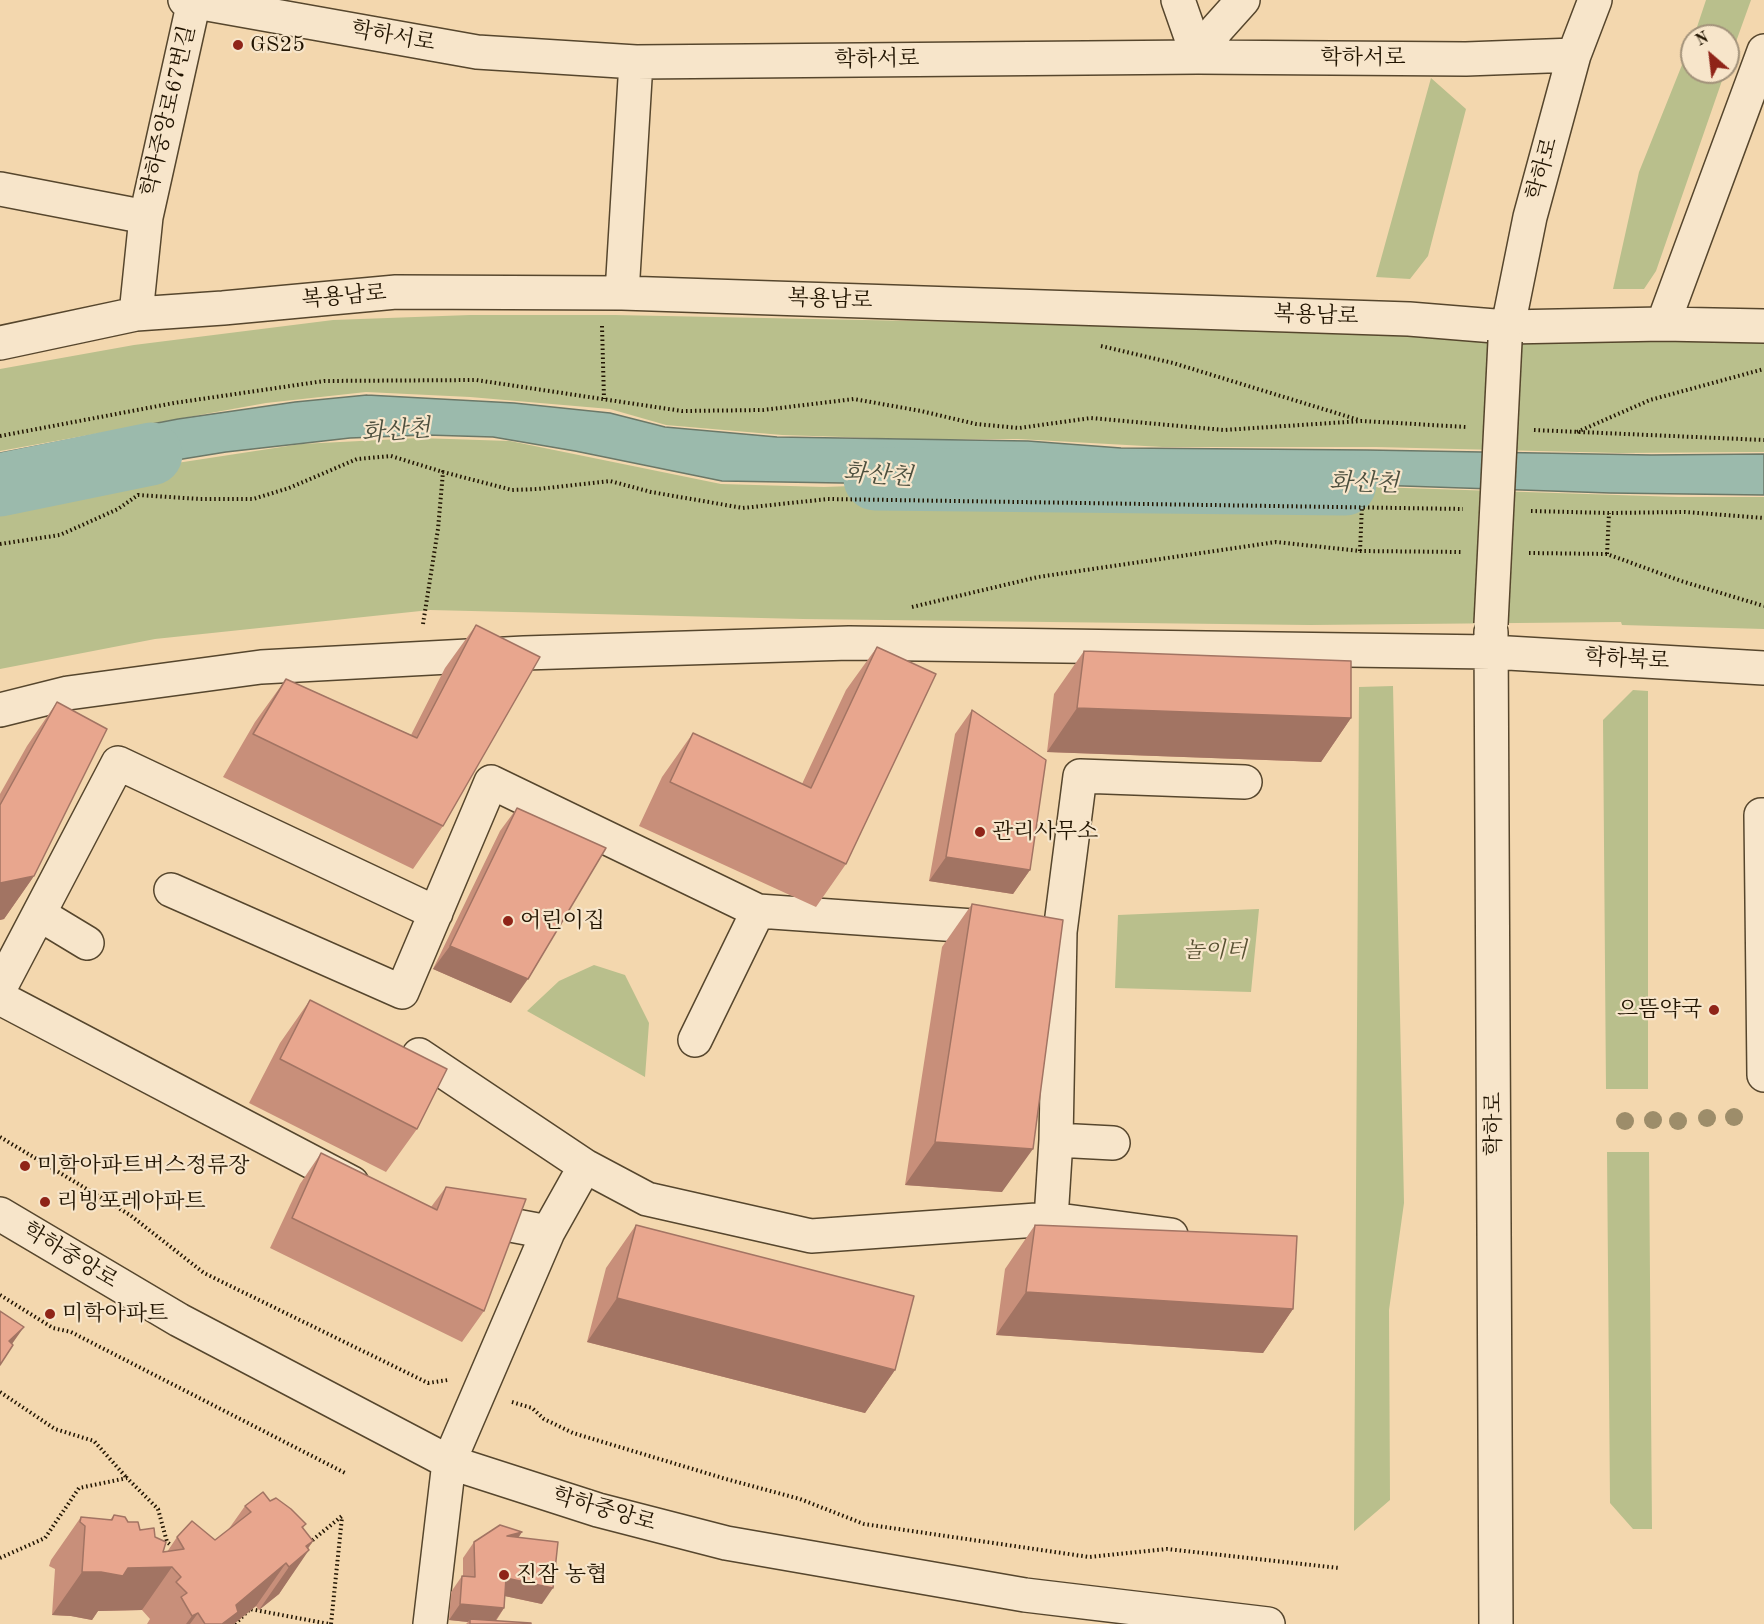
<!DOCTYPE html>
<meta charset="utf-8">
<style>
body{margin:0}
#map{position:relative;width:1764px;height:1624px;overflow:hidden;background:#f3d7ae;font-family:"Old Standard TT",serif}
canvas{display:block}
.north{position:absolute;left:1680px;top:24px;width:60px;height:60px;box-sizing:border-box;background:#f7e5ca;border:2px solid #a2927a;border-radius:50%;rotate:332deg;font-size:16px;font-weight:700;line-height:24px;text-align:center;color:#221502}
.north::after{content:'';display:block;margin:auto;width:21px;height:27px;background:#8f2418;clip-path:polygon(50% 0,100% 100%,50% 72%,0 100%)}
</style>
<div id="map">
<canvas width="1764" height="1624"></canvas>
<div class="north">N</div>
</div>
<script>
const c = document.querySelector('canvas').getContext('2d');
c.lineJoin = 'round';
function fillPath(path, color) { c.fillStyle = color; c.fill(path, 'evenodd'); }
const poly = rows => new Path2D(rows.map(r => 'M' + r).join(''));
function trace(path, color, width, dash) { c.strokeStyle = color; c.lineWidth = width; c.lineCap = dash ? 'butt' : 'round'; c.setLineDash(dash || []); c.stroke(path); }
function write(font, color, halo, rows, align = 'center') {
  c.font = font + ' "Old Standard TT","Noto Serif KR",serif'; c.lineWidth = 4.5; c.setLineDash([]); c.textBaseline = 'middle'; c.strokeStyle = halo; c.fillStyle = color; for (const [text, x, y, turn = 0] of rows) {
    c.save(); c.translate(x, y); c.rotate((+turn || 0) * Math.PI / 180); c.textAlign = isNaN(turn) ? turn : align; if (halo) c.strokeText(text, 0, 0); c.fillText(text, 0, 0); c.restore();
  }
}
const green = poly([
 [1706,0,1751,0,1728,64,1728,36,1694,36],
 [1692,40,1692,72,1725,72,1656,271,1644,289,1613,289,1639,172],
 [1431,78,1466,109,1428,256,1410,279,1376,277],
 [470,315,615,315,1163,326,1279,332,1623,340,1764,341,1764,452,1619,453,1376,447,1163,447,1018,439,907,439,782,435,666,425,610,409,470,397,366,392,266,403,0,451,0,369,134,345,333,320],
 [419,438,510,441,721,484,824,487,1044,479,1105,486,1374,487,1678,497,1764,497,1764,629,1622,625,1621,622,1310,625,1050,622,803,619,430,610,155,639,0,669,0,491,55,473,118,472,301,444],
 [1393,686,1404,1203,1389,1310,1390,1500,1354,1531,1359,687],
 [1633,690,1648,691,1648,1089,1606,1089,1603,720],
 [1259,909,1251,992,1115,988,1118,915],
 [594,965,625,975,649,1023,645,1077,527,1011,559,981],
 [1607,1152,1649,1152,1652,1529,1633,1529,1610,1503]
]);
const water = poly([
 [367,395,514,403,610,413,665,427,777,437,1028,441,1121,448,1368,450,1651,455,1764,454,1764,495,1610,493,1374,485,1105,483,1043,477,977,478,902,484,722,481,575,451,493,437,427,435,350,438,226,452,127,468,54,472,0,489,0,453,178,419,295,402,367,395]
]);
const river = poly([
 [875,479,1345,484],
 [0,485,151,454]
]);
const path = poly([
 [602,326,604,399],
 [1101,346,1173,363,1359,420],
 [1534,430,1764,440],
 [1577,432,1650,400,1764,369],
 [0,436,174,403,324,381,476,380,682,411,763,410,854,399,921,411,976,424,1019,428,1091,418,1224,430,1362,421,1466,427],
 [1531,511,1609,513,1685,512,1764,518],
 [0,544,60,535,118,509,138,495,200,499,253,499,289,488,357,459,391,456,443,472],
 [1360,551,1362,506],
 [1529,553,1607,554,1681,581,1764,606],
 [1607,554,1609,513],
 [912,607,1038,577,1276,542,1360,551,1461,552],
 [423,624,438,529,443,472,512,490,538,489,610,481,651,492,743,508,828,499,1463,509],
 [0,1137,130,1215,204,1273,428,1383,448,1380],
 [0,1295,53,1328,71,1332,347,1474],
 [0,1392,55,1429,94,1441,126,1477],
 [512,1402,532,1408,544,1419,573,1433,726,1479,800,1499,864,1524,1089,1557,1167,1549,1339,1568],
 [309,1543,342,1516],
 [0,1558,45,1538,79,1488,127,1478,158,1509,167,1542,173,1547],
 [235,1624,250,1609,329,1624],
 [331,1624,342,1517]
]);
const minor = poly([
 [185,0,477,52,636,62,1198,57,1466,59,1574,55],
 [1178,0,1198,57],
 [1198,57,1217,29,1243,0],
 [0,189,146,217],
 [622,293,636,62],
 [136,314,146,217,194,1],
 [1663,324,1764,51],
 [1505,341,1530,217,1574,55,1595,0],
 [0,343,136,314,223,308,396,292,622,293,923,303,1409,319,1507,327,1663,324,1764,326],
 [1491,632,1496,1624],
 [0,710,68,693,261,667,524,653,849,643,1491,652,1764,668],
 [1764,815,1761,815,1764,1075],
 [171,890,402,992,491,782,758,911,1002,928],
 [39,914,87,943],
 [0,988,118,763,436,913],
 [0,998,352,1183],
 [695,1040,758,911],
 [419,1055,585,1166],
 [1056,1140,1113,1143],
 [0,1214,179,1320,449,1462,598,1510,726,1543,1025,1595,1268,1624],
 [473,1218,548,1232],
 [1051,1219,1171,1235],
 [430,1624,449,1462,548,1232,585,1166,647,1199,811,1236,1051,1219,1056,1140,1060,932,1080,776,1245,782]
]);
const minorBridge = poly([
 [1491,624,1505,341]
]);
const trees = [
 [1734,1117],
 [1707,1118],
 [1653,1120],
 [1625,1121],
 [1678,1121]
];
const wall = poly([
 [476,625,443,826,413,869,223,777,255,722,286,679,411,735,445,668],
 [877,647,846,864,816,907,639,826,662,777,693,733,802,784,846,690],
 [1084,651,1351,718,1321,762,1047,752,1054,694],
 [57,702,34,876,4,919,0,920,0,794,27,746],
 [972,710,1030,870,1013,894,929,881,955,734],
 [517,808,511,1003,433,969,500,831],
 [972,904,1002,1192,905,1185,942,947],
 [310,1000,417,1129,386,1172,249,1103,280,1043],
 [321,1153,431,1207,446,1187,484,1311,462,1342,270,1248,300,1184],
 [636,1225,895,1370,865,1413,587,1342,606,1268],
 [1035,1225,1293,1309,1263,1353,996,1335,1005,1269],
 [270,1501,306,1524,303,1528,313,1541,279,1594,259,1610,256,1606,234,1624,147,1624,150,1619,142,1610,98,1611,92,1620,71,1616,52,1615,55,1569,49,1566,51,1560,81,1517,110,1520,114,1515,128,1522,140,1530,155,1537,163,1552,167,1552,177,1537,215,1540,228,1530,245,1506],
 [522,1532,518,1538,542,1604,505,1596,504,1608,496,1621,531,1624,466,1624,468,1622,449,1620,451,1592,462,1576,463,1576,463,1558,474,1542]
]);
const shadedWall = poly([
 [1077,708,1351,718,1321,762,1047,752],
 [946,857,1030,870,1013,894,929,881],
 [34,876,4,919,0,920,0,883],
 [450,946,528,979,511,1003,433,969],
 [935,1142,1033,1149,1002,1192,905,1185],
 [1026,1292,1293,1309,1263,1353,996,1335],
 [617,1298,895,1370,865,1413,587,1342],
 [24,1327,0,1361,9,1341],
 [522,1532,511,1548,507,1536],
 [313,1541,302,1556,309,1550,279,1594,259,1610,289,1567,306,1546],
 [286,1563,256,1606,234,1624,222,1624,236,1605],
 [172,1567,142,1610,98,1611,92,1620,71,1616,52,1615,82,1572,128,1568],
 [506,1578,553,1588,542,1604,495,1594],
 [460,1604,504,1608,493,1624,470,1619,468,1622,449,1620],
 [198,1613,190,1624,186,1624,192,1616]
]);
const building = poly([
 [476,625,540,657,443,826,253,734,286,679,417,738,476,625],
 [877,647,936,674,846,864,670,782,693,733,811,788,877,647],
 [1084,651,1351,661,1351,718,1077,708,1084,651],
 [57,702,107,729,34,876,0,883,0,805,57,702],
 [972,710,1046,760,1030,870,946,857,972,710],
 [517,808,606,848,528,979,450,946,517,808],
 [972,904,1063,920,1033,1149,935,1142,972,904],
 [310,1000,447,1069,417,1129,280,1059,310,1000],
 [321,1153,437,1210,446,1187,526,1199,484,1311,292,1218,321,1153],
 [636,1225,914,1296,895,1370,617,1298,636,1225],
 [1035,1225,1297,1236,1293,1309,1026,1292,1035,1225],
 [0,1311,24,1327,9,1341,13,1345,0,1365,0,1311],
 [263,1492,270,1501,276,1498,291,1509,306,1524,302,1527,313,1541,306,1546,309,1550,289,1567,286,1563,236,1605,238,1612,222,1624,205,1624,198,1613,192,1616,181,1597,187,1593,176,1582,181,1577,172,1567,128,1568,123,1576,101,1572,82,1572,85,1526,80,1522,81,1517,112,1520,114,1515,125,1517,128,1522,138,1522,140,1530,154,1528,155,1537,166,1542,163,1552,184,1549,177,1537,192,1521,215,1540,251,1512,245,1506,263,1492],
 [500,1525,522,1532,507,1536,558,1542,553,1588,506,1578,504,1608,460,1604,462,1576,475,1577,474,1542,500,1525],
 [470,1619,531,1623,531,1624,470,1624,470,1619]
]);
const markers = [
 [238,45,6,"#8f2418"],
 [980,832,6,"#8f2418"],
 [508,921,6,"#8f2418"],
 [1714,1010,6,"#8f2418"],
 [25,1166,6,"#8f2418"],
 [45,1202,6,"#8f2418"],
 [50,1314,6,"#8f2418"],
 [504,1575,6,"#8f2418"]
];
const streetNames = [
 ["학하서로",393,37,10],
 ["학하서로",1363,58],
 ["학하서로",877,60,-1],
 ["학하중앙로67번길",169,111,-77],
 ["학하로",1543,169,-75],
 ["복용남로",344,297,-5],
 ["복용남로",830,300,2],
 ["복용남로",1316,316,2],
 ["학하북로",1627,660,3],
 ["학하로",1494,1124,-90],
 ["학하중앙로",70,1256,31],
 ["학하중앙로",604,1510,16]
];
const poiNames = [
 ["GS25",250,45],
 ["관리사무소",992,832],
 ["어린이집",520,921],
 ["으뜸약국",1702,1010,"right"],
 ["미학아파트버스정류장",37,1166],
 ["리빙포레아파트",57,1202],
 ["미학아파트",62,1314],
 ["진잠 농협",516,1575]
];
const parkNames = [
 ["놀이터",1215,951]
];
const waterNames = [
 ["화산천",396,432,-5],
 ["화산천",878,476,4],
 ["화산천",1364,484,1]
];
fillPath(green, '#b9bf8c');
fillPath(water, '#9bbaac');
trace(water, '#6b7868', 1.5);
trace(river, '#9bbaac', 63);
trace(minor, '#56462d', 36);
trace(path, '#221502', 4, [1.5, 3]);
trace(minor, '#f7e5ca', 33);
trace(minorBridge, '#56462d', 36, []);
trace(minorBridge, '#f7e5ca', 33);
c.fillStyle = '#9d8d6a';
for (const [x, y] of trees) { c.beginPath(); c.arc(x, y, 9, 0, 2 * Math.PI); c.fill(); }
fillPath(wall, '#c88f7a');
fillPath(shadedWall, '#a27463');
fillPath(building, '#e8a68e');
trace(building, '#a27463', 1.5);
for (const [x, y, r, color] of markers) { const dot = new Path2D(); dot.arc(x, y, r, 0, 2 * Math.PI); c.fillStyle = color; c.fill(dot); trace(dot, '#f7e5ca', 2); }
write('22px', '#221502', '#f7e5ca', streetNames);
write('22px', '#221502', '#f7e5ca', poiNames, 'left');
write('italic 22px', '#575032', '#f7e5ca', parkNames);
write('italic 24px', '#4c4f3e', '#f7e5ca', waterNames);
</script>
